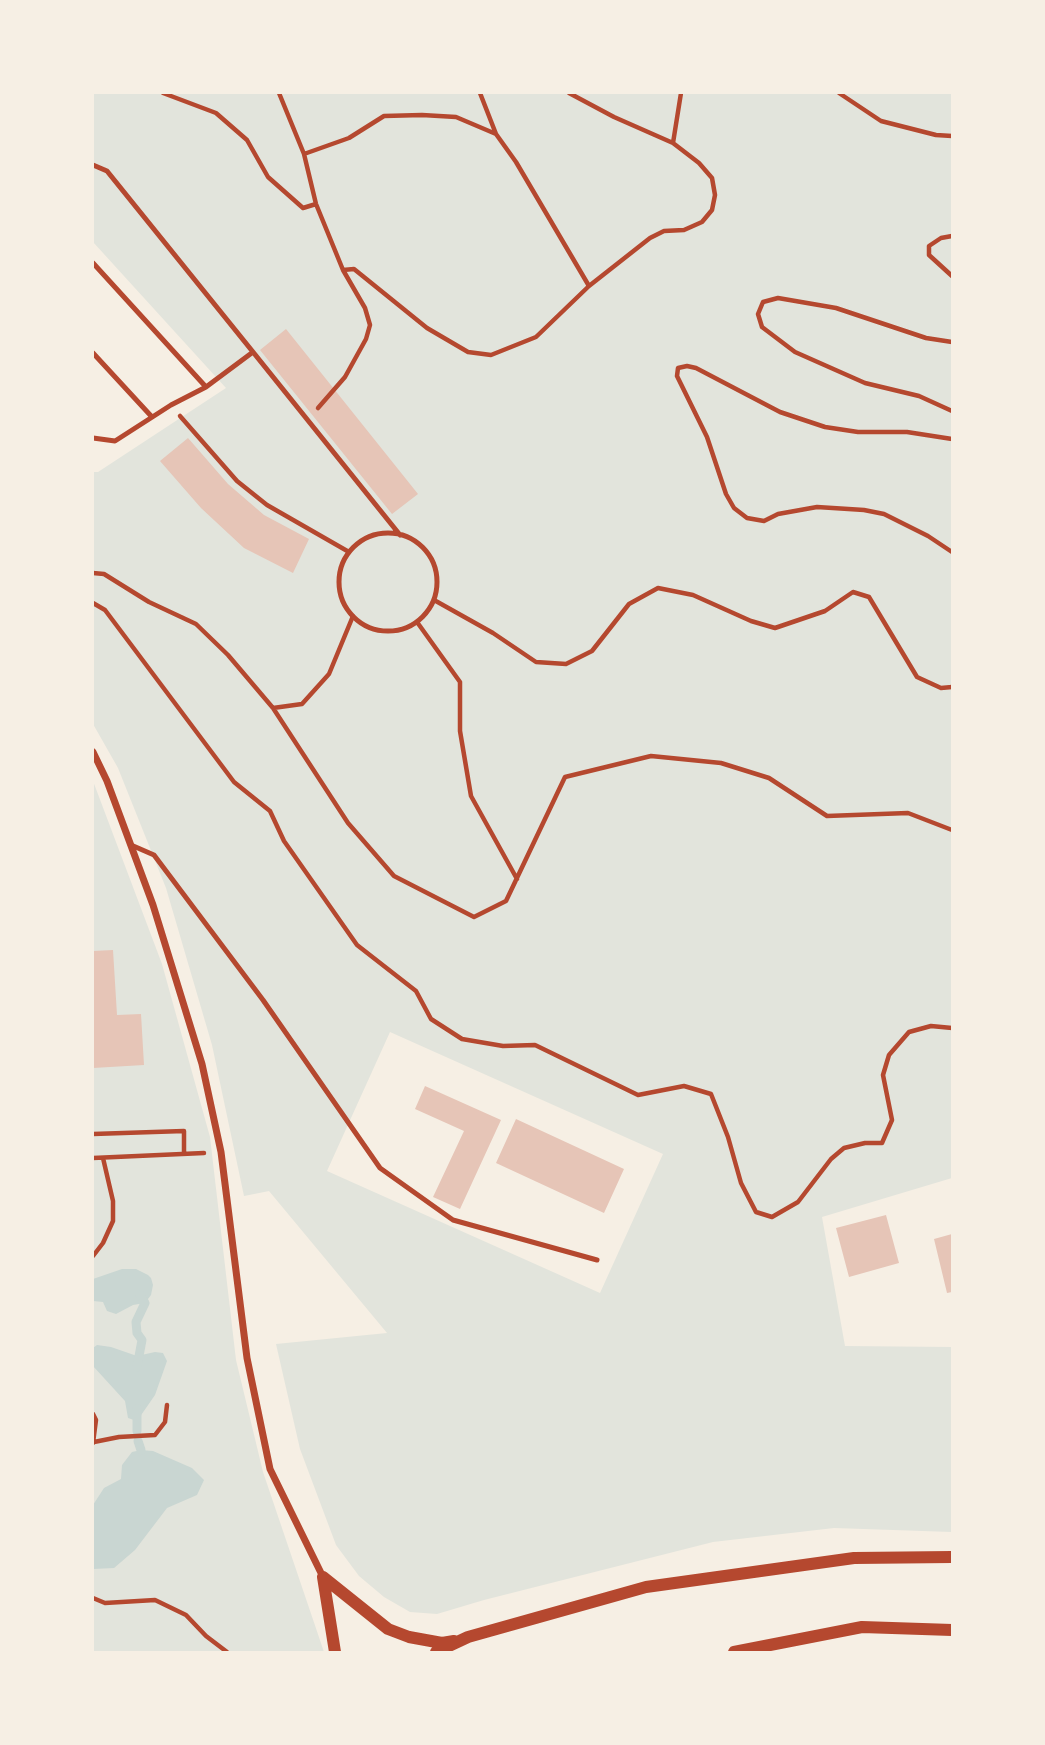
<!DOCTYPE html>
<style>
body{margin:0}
#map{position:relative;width:1045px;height:1745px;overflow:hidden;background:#f6efe4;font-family:Overpass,sans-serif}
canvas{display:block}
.frame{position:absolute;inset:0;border:94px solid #f6efe4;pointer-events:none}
</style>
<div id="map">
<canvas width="1045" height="1745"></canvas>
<div class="frame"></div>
</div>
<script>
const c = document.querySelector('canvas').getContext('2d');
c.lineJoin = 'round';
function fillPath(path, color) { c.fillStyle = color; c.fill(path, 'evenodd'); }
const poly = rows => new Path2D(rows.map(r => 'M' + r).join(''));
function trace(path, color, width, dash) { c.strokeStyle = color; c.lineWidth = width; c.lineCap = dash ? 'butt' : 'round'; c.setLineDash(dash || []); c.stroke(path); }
const green = poly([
 [93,93,952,93,952,1178,822,1217,845,1346,952,1347,952,1532,834,1528,713,1542,484,1600,437,1614,410,1612,384,1597,359,1576,336,1545,300,1449,276,1344,387,1333,269,1191,244,1196,212,1045,166,888,118,768,93,724,93,472,98,472,226,388,93,242],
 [390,1032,663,1154,600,1293,327,1171],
 [93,781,162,964,210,1137,236,1360,263,1472,324,1652,93,1652]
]);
const water = poly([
 [122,1269,136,1269,148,1275,151,1278,153,1285,151,1295,145,1303,133,1305,116,1314,107,1311,103,1302,93,1301,93,1279],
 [97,1345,111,1347,137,1356,155,1352,163,1353,167,1361,155,1395,137,1421,128,1418,125,1401,93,1366,93,1348],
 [141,1450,153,1451,192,1468,204,1480,197,1495,167,1508,135,1550,114,1568,93,1569,93,1505,104,1488,121,1479,122,1465,132,1452]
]);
const stream = poly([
 [137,1367,142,1340,137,1333,136,1322,145,1303,140,1295],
 [137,1409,137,1431],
 [138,1441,141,1450]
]);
const building = poly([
 [286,329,418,494,392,514,260,350],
 [188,438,228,484,264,515,309,539,293,573,244,548,201,508,160,461],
 [113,950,117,1015,141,1014,144,1065,93,1068,93,951],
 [425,1086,501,1120,460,1209,433,1197,464,1131,415,1109],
 [516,1119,624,1169,604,1213,496,1163],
 [886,1215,899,1263,849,1277,836,1228],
 [952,1234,952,1292,947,1293,934,1239]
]);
const path = poly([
 [163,93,216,113,247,140,268,177,303,208,316,204],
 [279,93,304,154,316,204,343,270,365,308,370,325,366,339,345,377,318,408],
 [480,93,496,134,516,162,589,286],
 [839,93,881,121,936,135,952,136],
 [673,143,681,93],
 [304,154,349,138,384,116,422,115,456,117,496,134],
 [952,236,941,238,929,246,929,255,952,276],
 [343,270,354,269,427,328,468,352,491,355,536,337,589,286,650,238,664,231,684,230,702,222,712,210,715,195,712,178,699,163,673,143,614,117,569,93],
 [952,342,926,338,836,308,778,298,763,302,758,314,762,327,795,352,865,383,919,396,952,411],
 [180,416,237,481,267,505,349,552],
 [952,439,907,432,858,432,825,427,780,412,696,368,687,366,678,368,677,376,707,437,726,494,734,508,747,518,764,521,778,514,817,507,864,510,884,514,928,536,952,552],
 [93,573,104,574,149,602,196,624,228,655,273,708,348,823,394,876,474,917,506,901,565,777,651,756,721,763,769,778,827,816,908,813,952,830],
 [434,600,493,633,536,662,566,664,592,651,629,604,658,588,693,595,751,621,775,628,825,611,853,592,869,597,917,677,941,688,952,687],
 [93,603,105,610,234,782,270,811,284,841,357,945,416,991,431,1019,462,1039,503,1046,535,1045,638,1095,684,1086,711,1094,728,1137,741,1183,756,1212,772,1217,798,1202,831,1159,844,1148,865,1143,882,1143,892,1120,883,1075,889,1055,909,1032,931,1026,952,1028],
 [417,622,460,682,460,731,471,796,517,879],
 [273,708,302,704,329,674,353,616],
 [93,1134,184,1131,184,1154],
 [93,1158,204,1153],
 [93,1256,103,1243,113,1221,113,1201,103,1158],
 [93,1414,96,1420,93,1443],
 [94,1442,119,1437,155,1435,165,1422,167,1405],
 [93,1598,105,1603,155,1600,186,1615,206,1636,227,1652]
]);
const service = poly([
 [93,165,107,171,253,352,206,387,171,405,115,441,93,438],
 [93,263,206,387],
 [253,352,400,535],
 [93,353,152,417],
 '339 582a49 49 0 1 1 98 0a49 49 0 1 1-98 0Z',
 [131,845,154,855,263,1000,380,1168,453,1220,597,1260]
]);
const minor = poly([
 [93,752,107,781,153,905,202,1064,221,1152,247,1358,270,1469,323,1577]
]);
const tertiary = poly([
 [323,1577,388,1629,409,1637,442,1643,454,1641],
 [323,1577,335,1652],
 [436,1652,468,1637,646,1587,854,1558,952,1557],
 [734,1652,862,1627,952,1630]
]);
fillPath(green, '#e2e4dc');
fillPath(water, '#c9d6d2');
trace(stream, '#c9d6d2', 9);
fillPath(building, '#e6c5b7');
trace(path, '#b5482f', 4.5);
trace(service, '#b5482f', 5);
trace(minor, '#b5482f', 7);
trace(tertiary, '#b5482f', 12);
</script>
